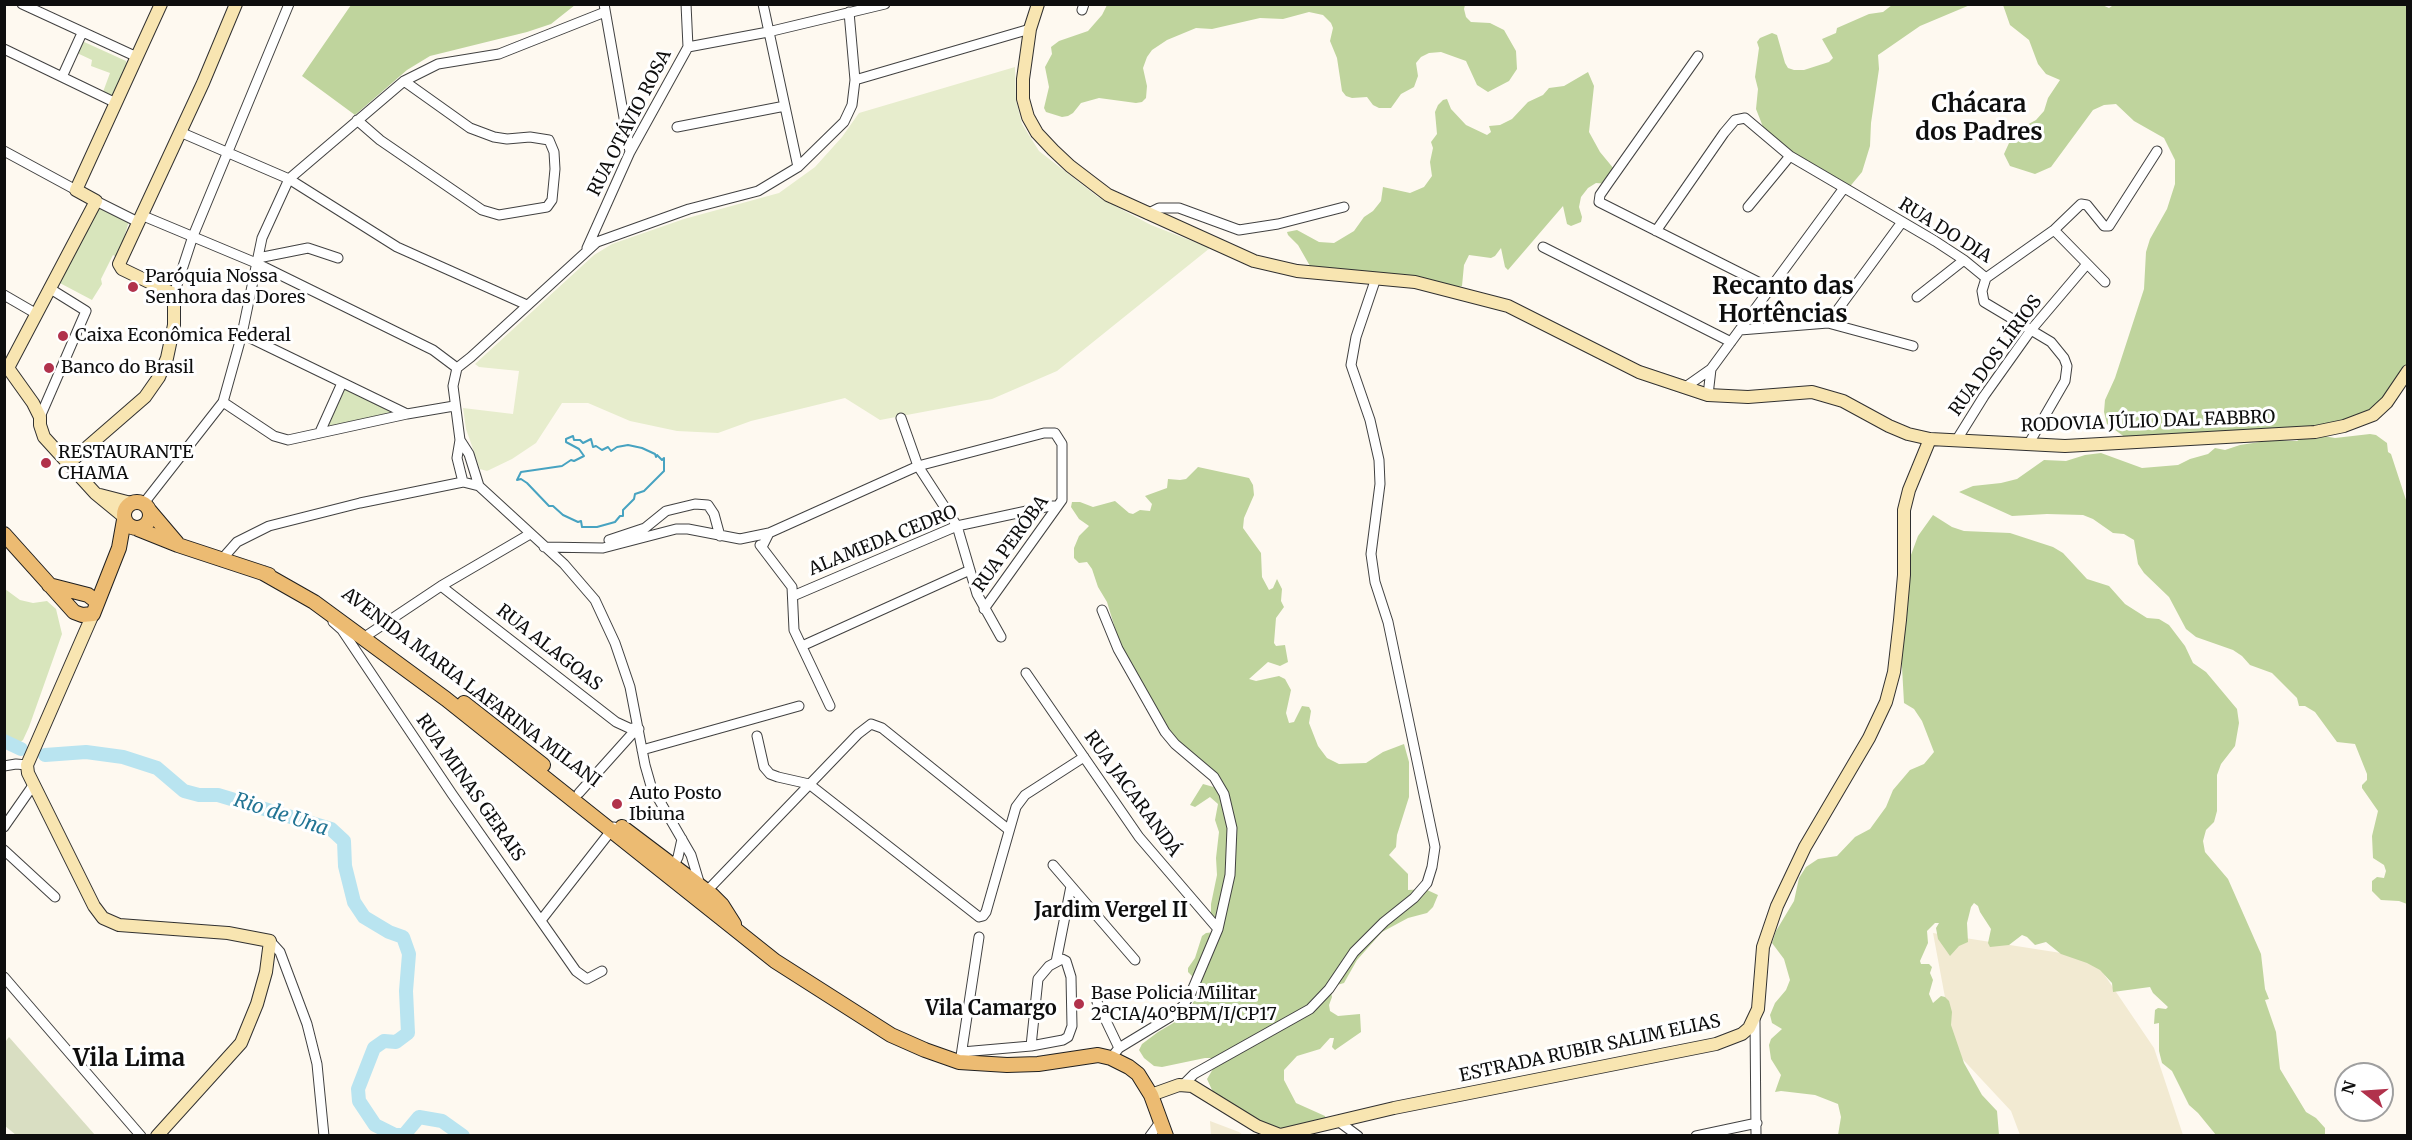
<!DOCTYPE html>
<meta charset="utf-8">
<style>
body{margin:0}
#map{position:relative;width:2412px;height:1140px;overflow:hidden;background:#fef9f0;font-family:Merriweather,serif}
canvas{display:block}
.frame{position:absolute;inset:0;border:6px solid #0e0e0e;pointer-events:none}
.north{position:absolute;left:2334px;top:1062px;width:60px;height:60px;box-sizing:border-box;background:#fff;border:2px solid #9f9f9f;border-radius:50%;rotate:287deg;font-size:16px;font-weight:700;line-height:24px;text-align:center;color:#0e0e0e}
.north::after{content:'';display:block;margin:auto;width:21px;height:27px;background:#b1324c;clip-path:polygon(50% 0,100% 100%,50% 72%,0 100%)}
</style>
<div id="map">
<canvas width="2412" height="1140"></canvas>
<div class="frame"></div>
<div class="north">N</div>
</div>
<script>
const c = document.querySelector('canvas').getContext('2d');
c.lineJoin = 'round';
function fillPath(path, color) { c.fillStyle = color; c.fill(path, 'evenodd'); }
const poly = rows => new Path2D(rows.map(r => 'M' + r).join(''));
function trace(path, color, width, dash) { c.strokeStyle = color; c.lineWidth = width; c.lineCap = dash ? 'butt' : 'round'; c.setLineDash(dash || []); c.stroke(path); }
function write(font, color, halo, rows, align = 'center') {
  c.font = font + ' Merriweather,serif'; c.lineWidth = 6; c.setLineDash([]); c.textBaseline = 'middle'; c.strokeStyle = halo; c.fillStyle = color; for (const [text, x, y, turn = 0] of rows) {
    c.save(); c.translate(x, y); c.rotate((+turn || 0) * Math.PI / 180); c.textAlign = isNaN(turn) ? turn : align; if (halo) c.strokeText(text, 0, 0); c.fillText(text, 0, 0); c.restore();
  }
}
const farmland = poly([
 [1933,933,2093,958,2154,1048,2183,1135,2020,1135,2011,1111,1955,1051],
 [1210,1121,1239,1132,1243,1135,1211,1135]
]);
const green = poly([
 [82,41,126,61,128,67,114,98,103,92,110,73,91,66,92,60,77,53],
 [96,204,129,221,118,258,113,255,101,279,102,284,92,300,56,281],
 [346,387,391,410,390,415,332,427,328,425],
 [5,589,20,600,33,603,47,601,56,609,62,634,29,727,23,740,11,750,4,747]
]);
const forest = poly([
 [2100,4,2109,8,2115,4,2407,5,2408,370,2401,382,2360,421,2310,427,2126,438,2107,424,2104,412,2105,400,2115,378,2144,289,2146,252,2150,239,2167,209,2175,184,2175,160,2164,138,2134,121,2116,104,2104,105,2093,110,2051,167,2035,174,2010,166,2004,154,2014,132,2036,120,2044,111,2048,98,2060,80,2046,74,2038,64,2029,40,2010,25,2003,5],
 [351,5,351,4,575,5,551,24,527,32,430,56,407,70,355,115,302,76],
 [1107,5,1465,5,1464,9,1466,17,1471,22,1490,23,1504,30,1516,51,1517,69,1509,81,1488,92,1477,85,1466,61,1441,52,1429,53,1421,57,1416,63,1418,76,1414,87,1401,94,1391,108,1379,108,1373,105,1367,97,1352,98,1346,96,1342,91,1337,58,1330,41,1333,28,1331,23,1323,15,1309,12,1283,19,1260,18,1212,29,1196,28,1167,40,1152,50,1147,57,1143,68,1147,86,1146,98,1142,102,1136,103,1099,98,1081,103,1073,113,1068,116,1062,117,1046,112,1044,108,1049,87,1045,67,1052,54,1051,47,1059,41,1088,31,1102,15],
 [1892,5,1970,5,1920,26,1878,55,1879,69,1871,123,1870,146,1862,172,1847,190,1774,141,1765,132,1756,109,1758,89,1755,77,1759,48,1757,42,1760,38,1772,33,1777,35,1785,63,1788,68,1794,70,1804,70,1829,62,1833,58,1822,39,1836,33,1837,28,1869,14,1883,12],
 [1588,72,1594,86,1589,132,1600,152,1614,169,1609,184,1596,183,1588,188,1581,197,1579,207,1582,217,1581,222,1571,226,1567,224,1563,206,1508,270,1505,267,1501,248,1495,256,1491,258,1469,255,1464,265,1462,286,1458,287,1322,274,1310,266,1298,245,1288,235,1287,232,1297,230,1319,242,1334,243,1354,231,1364,217,1373,211,1381,201,1383,187,1410,193,1424,187,1432,176,1430,162,1433,148,1431,142,1437,134,1435,112,1438,105,1443,100,1447,99,1451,109,1466,125,1487,135,1491,132,1489,126,1500,125,1512,119,1528,102,1543,95,1549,88,1564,86],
 [2370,434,2376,435,2387,443,2388,452,2391,454,2407,503,2407,904,2399,901,2381,900,2372,891,2372,881,2377,877,2384,878,2386,871,2384,865,2373,858,2372,836,2378,811,2362,788,2362,785,2367,780,2367,774,2355,744,2337,742,2315,712,2305,706,2299,706,2297,698,2272,673,2250,665,2242,656,2233,650,2196,637,2186,629,2169,597,2144,573,2138,564,2134,540,2124,534,2113,533,2093,519,2083,515,2047,514,2012,516,1959,492,1973,486,2001,483,2017,479,2044,460,2066,461,2085,455,2101,453,2142,468,2178,465,2190,459,2208,454,2215,448,2225,450,2240,445,2273,440,2297,441,2303,437,2323,436,2335,438],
 [1198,467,1249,478,1253,485,1254,495,1244,518,1243,528,1261,553,1262,577,1269,590,1273,588,1277,579,1282,589,1281,601,1284,607,1276,618,1274,643,1276,646,1285,645,1288,662,1280,666,1268,662,1249,679,1256,681,1279,676,1285,679,1291,690,1286,713,1289,723,1294,722,1302,706,1309,707,1311,711,1309,723,1318,746,1327,758,1339,764,1366,763,1383,752,1404,744,1409,762,1409,797,1397,835,1396,847,1389,855,1408,874,1408,890,1425,889,1438,895,1433,907,1427,913,1408,918,1382,932,1357,960,1344,983,1330,987,1332,997,1329,1005,1330,1011,1338,1016,1360,1014,1361,1032,1335,1050,1332,1047,1334,1038,1330,1038,1320,1049,1297,1056,1284,1070,1284,1080,1296,1103,1325,1116,1326,1119,1287,1130,1265,1126,1221,1100,1212,1090,1207,1079,1216,1064,1213,1058,1205,1058,1162,1067,1154,1066,1144,1058,1139,1050,1142,1044,1158,1032,1180,1019,1192,1006,1194,999,1192,988,1196,980,1188,972,1188,968,1195,958,1202,936,1206,933,1215,932,1218,929,1211,914,1211,904,1217,875,1216,858,1219,832,1215,820,1218,804,1210,797,1195,807,1190,805,1203,784,1217,788,1219,785,1170,737,1141,689,1118,638,1107,602,1098,587,1092,569,1087,562,1079,563,1074,558,1074,548,1079,536,1089,526,1079,519,1071,507,1072,502,1080,502,1093,507,1115,501,1129,513,1133,514,1140,510,1150,511,1152,504,1145,496,1167,488,1168,479,1180,480,1186,479],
 [1933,515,1952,527,1964,531,2010,533,2053,547,2063,553,2087,579,2109,586,2125,604,2147,618,2159,619,2169,625,2185,646,2193,663,2206,672,2237,709,2239,723,2235,746,2221,764,2217,775,2217,811,2214,822,2206,830,2203,841,2205,852,2228,879,2261,954,2265,989,2269,999,2265,1000,2276,1032,2280,1069,2306,1112,2316,1118,2325,1128,2325,1135,2216,1135,2198,1113,2189,1105,2172,1071,2162,1063,2159,1051,2159,1023,2154,1024,2155,1010,2158,1008,2166,1009,2168,1007,2153,993,2150,987,2113,992,2112,983,2100,970,2087,963,2061,954,2046,942,2035,945,2027,937,2022,935,2009,945,1990,947,1988,943,1991,929,1980,912,1978,906,1974,903,1971,907,1967,923,1968,942,1959,946,1950,956,1938,939,1936,928,1939,923,1935,923,1927,931,1928,943,1920,961,1921,964,1929,964,1932,967,1930,973,1933,980,1929,994,1933,1003,1941,996,1945,997,1949,1001,1952,1012,1951,1025,1964,1063,1982,1095,1997,1111,1999,1135,1838,1135,1841,1117,1838,1104,1815,1095,1781,1091,1775,1092,1781,1075,1771,1059,1769,1045,1771,1039,1782,1029,1772,1023,1770,1015,1775,1003,1786,990,1790,980,1784,959,1772,943,1776,931,1794,901,1799,878,1806,867,1818,859,1837,856,1855,837,1870,829,1886,807,1893,790,1910,770,1924,764,1934,752,1922,721,1914,709,1904,703,1901,649,1908,563,1918,536]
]);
const cemetery = poly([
 [9,1037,95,1135,16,1135,5,1126,5,1042]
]);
const pitch = poly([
 [1015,67,1016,100,1022,124,1039,151,1098,197,1151,225,1210,248,1057,371,992,399,880,420,845,398,751,421,718,433,677,431,630,421,588,403,562,403,536,443,512,459,487,471,480,469,466,429,463,408,513,414,519,371,479,367,475,364,594,255,612,244,684,219,779,193,815,167,842,137,859,113]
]);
const stream = poly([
 [573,436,574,440,580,440,583,443,591,439,593,447,596,446,602,450,608,447,611,451,617,447,628,445,642,448,655,454,656,457,657,455,662,460,664,458,664,471,644,491,635,494,634,499,623,510,623,516,620,516,615,522,597,527,582,527,581,521,578,522,563,515,553,506,549,506,527,483,521,479,517,480,521,472,562,466,571,460,574,461,584,456,579,449,566,442,566,439,573,436],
 [462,1135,462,1136]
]);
const river = poly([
 [4,741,21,749],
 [45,755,86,752,123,757,157,768,184,791,199,795,218,795,331,829,344,841,345,866,354,902,364,917,389,932,403,937,409,954,406,991,408,1033,396,1042,384,1041,374,1048,358,1089,359,1101,375,1125,395,1135,404,1135,419,1117,442,1121,463,1136]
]);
const street = poly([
 [22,4,137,57],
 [604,4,630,152],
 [763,4,798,167],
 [1082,10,1084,4],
 [688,47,768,32,885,4],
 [4,49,116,103],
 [1698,56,1609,182,1600,195,1599,202,1770,288],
 [62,77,82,33],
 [855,80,1030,29],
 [357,120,380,140,482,210,499,215,547,207,552,200,555,169,554,152,549,140,530,137,507,139,494,137,470,128,404,81],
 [677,127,785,106],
 [180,132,289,179,397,247,527,305],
 [4,151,76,190],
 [96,201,138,222],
 [1748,207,1790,156],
 [1147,214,1159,208,1179,208,1239,230,1278,224,1344,207],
 [141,215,256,263,433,350,457,368],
 [2054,230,2105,282],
 [1656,231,1724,133,1735,120,1745,118,1790,156,1935,241,1964,260,1986,278,2054,230,2081,204,2087,205,2104,226,2109,226,2157,151],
 [1543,247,1731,342],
 [587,248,630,152,688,47,686,4],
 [258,258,308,248,338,258],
 [1986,278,1982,291,1984,302,2051,342,2064,358,2067,366,2065,381,2028,445],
 [174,294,193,236,289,4],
 [4,295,35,313],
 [1917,297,1964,260],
 [1828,323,1902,222],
 [1740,330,1828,323,1913,346],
 [242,334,407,414],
 [1684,388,1711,369,1844,188],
 [1708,395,1711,369],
 [223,402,274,436,288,440,407,414,454,406],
 [40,417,86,311,49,288],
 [901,418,918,466,957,526,977,594,1001,637],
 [320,432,342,383],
 [460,440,469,454,479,486],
 [1956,441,1984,396,2031,330,2087,264],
 [463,482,457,458,460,440,453,386,457,368,471,357,597,242,689,209,758,191,798,167,844,122,852,105,855,80,849,12],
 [144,503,223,402,242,334,262,238,289,179,404,81,438,64,499,54,605,12],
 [609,540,645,528,666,511,695,504,708,505,714,514,720,536],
 [760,545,792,587,794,630,830,706],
 [544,547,603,548,676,529,688,529,740,539,769,533],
 [762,547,769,533,918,466,1044,433,1055,433,1062,444,1062,500,984,609],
 [222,559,237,542,269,526,360,503,463,482,479,486,564,564,595,600,615,643,630,687,645,765,651,786,691,855,700,885],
 [441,586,616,722,629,728,639,729],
 [793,596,957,526,1050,506,1057,506],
 [1102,610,1118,649,1165,732,1175,744,1214,777,1224,794,1232,828,1230,875,1218,929,1191,993,1183,1006,1170,1017,1119,1048,1111,1058],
 [333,622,342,630,452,794,576,971,587,979,602,971],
 [363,638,441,586,530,534],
 [802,646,970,570],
 [1026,673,1139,837,1218,929],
 [757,736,764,767,770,774,778,777,809,784,979,917,983,916,986,912,1016,807,1025,795,1084,757],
 [642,750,799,706],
 [4,766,16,764,27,765],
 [579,793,631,735,639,729],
 [4,827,34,784],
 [4,850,55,897],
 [1053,865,1135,960],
 [671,871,678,857,682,839],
 [703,895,858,734,871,724,882,728,1009,830],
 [542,919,614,827],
 [270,941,280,952,307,1024,317,1064,324,1136],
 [1056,962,1071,886],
 [4,977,141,1136],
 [1097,1002,1119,1048],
 [1755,1019,1756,1136],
 [962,1052,1031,1046,1063,1040,1068,1037,1072,1026,1071,977,1066,961,1062,959,1049,966,1038,979,1031,1046],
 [961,1056,979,937],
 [1184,1084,1194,1074,1310,1009,1329,989,1354,952,1384,922,1414,898,1427,883,1432,867,1435,847,1388,622,1375,582,1371,554,1380,484,1379,460,1370,420,1351,365,1356,337,1376,278],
 [1338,1121,1358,1136],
 [1150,1136,1161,1121],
 [1696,1136,1757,1123]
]);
const secondary = poly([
 [1038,4,1030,29,1023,79,1023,99,1028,117,1037,133,1053,150,1070,166,1108,195,1254,261,1297,271,1415,282,1508,306,1639,372,1708,395,1748,397,1812,392,1843,401,1889,426,1908,434,1930,439,2065,446,2315,432,2344,426,2373,415,2387,402,2408,371],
 [8,368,96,201,76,190,161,4],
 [8,368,33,403,40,417,40,425,44,437,95,493,123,516],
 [69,463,145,397,159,377,167,358,174,325,174,294,122,269,119,264,203,83,236,4],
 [100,495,131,503],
 [93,614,27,765,28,773,94,906,103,918,119,925,228,933,270,941,266,972,257,1004,241,1043,157,1136],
 [1151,1095,1179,1085,1192,1086,1257,1126,1280,1135,1394,1108,1716,1044,1742,1034,1749,1028,1758,1009,1763,947,1777,906,1805,847,1869,738,1886,702,1894,672,1900,620,1904,575,1904,510,1909,490,1930,439]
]);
const primary = poly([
 '124 515a13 13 0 1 1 26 0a13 13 0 1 1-26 0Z',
 [149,510,177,543],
 [138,529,178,545,269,575],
 [4,534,74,612,82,615,93,614,119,548,124,520],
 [263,573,314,602,446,699,775,961,891,1035,925,1050,959,1062,1007,1065,1038,1064,1098,1055,1111,1058,1129,1067,1138,1074,1151,1095,1166,1136],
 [49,585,88,595,97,602],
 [464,703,543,765],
 [622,827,712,895,722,905,734,924]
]);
const markers = [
 [133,287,6,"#b1324c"],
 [63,336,6,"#b1324c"],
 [49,368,6,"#b1324c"],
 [46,463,6,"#b1324c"],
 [617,804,6,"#b1324c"],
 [1079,1004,6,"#b1324c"]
];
const streetNames = [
 ["RUA OTÁVIO ROSA",630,123,-63],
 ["RUA DO DIA",1945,231,32],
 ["RUA DOS LÍRIOS",1996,356,-54],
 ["RODOVIA JÚLIO DAL FABBRO",2148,422,-2],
 ["ALAMEDA CEDRO",883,541,-22],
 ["RUA PERÓBA",1011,544,-54],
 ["RUA ALAGOAS",549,648,38],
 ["AVENIDA MARIA LAFARINA MILANI",471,688,37],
 ["RUA MINAS GERAIS",470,788,55],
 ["RUA JACARANDÁ",1132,794,54],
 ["ESTRADA RUBIR SALIM ELIAS",1590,1049,-12]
];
const poiNames = [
 ["Paróquia Nossa",145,277],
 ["Senhora das Dores",145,298],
 ["Caixa Econômica Federal",75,336],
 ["Banco do Brasil",61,368],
 ["RESTAURANTE",58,453],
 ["CHAMA",58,474],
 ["Auto Posto",629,794],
 ["Ibiuna",629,815],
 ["Base Policia Militar",1091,994],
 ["2ªCIA/40°BPM/I/CP17",1091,1015]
];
const waterNames = [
 ["Rio de Una",281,815,18]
];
const neighbourhoodNames = [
 ["Jardim Vergel II",1111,911],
 ["Vila Camargo",991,1009]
];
const districtNames = [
 ["Chácara",1979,105],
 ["dos Padres",1979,133],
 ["Recanto das",1783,287],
 ["Hortências",1783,315],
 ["Vila Lima",129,1059]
];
fillPath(farmland, '#f2ead2');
fillPath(green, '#d8e5bc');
fillPath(forest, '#bfd49d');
fillPath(cemetery, '#d9dec2');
fillPath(pitch, '#e7edcd');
trace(stream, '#47a3c1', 2);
trace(river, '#b9e4f0', 14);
trace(street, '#414141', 11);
trace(secondary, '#303030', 14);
trace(primary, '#1f1f1f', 16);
trace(street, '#fff', 9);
trace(secondary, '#f8e5b1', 12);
trace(primary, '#ecbb72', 14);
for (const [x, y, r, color] of markers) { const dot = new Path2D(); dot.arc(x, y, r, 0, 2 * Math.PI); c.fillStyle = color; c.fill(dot); trace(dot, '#fff', 2); }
write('18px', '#0e0e0e', '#fff', streetNames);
write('18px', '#0e0e0e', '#fff', poiNames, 'left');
write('italic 20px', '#227494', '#fff', waterNames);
write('bold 20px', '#0e0e0e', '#fff', neighbourhoodNames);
write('bold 24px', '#0e0e0e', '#fff', districtNames);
</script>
